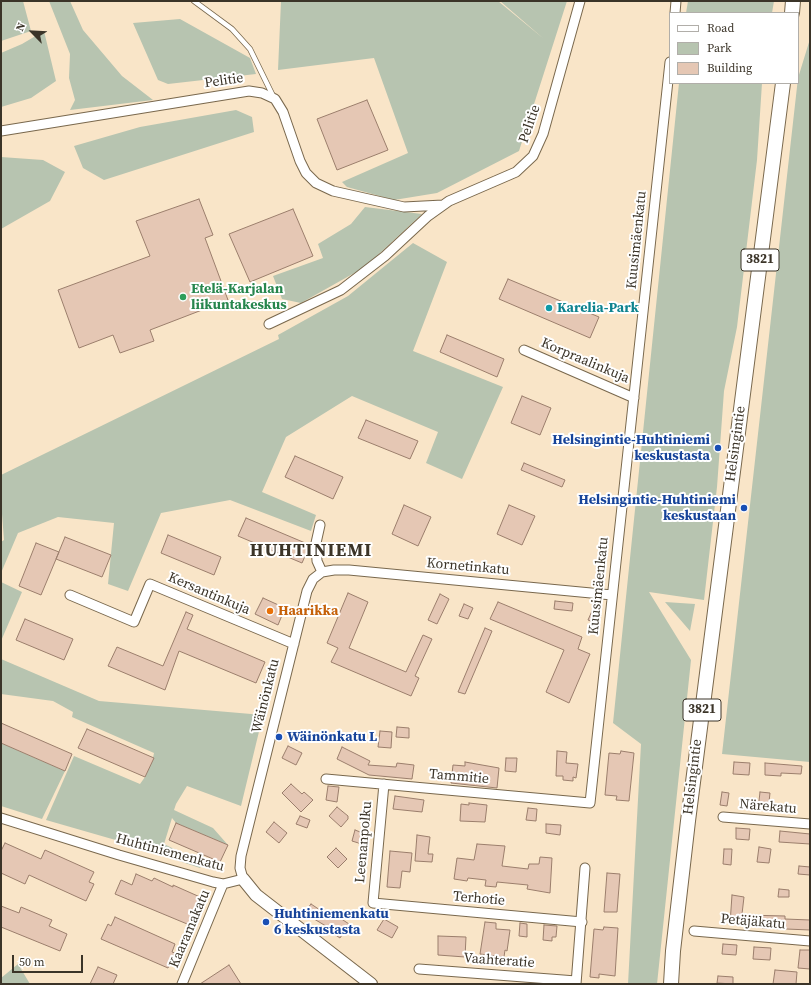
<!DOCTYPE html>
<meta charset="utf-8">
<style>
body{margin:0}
#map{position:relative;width:811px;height:985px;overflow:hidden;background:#f9e5c8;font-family:"Source Serif 4",serif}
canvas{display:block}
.frame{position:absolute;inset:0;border:2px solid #3b3428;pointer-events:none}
.legend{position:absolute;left:669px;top:12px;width:130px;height:72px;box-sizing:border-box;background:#fff;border:1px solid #b1aea9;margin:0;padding:5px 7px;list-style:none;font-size:12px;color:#3b3428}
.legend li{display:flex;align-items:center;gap:8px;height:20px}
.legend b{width:20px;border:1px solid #b1aea9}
.north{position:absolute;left:12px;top:12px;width:40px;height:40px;-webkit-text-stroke:3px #fff;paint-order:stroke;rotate:294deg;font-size:11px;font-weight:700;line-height:16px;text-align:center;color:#3b3428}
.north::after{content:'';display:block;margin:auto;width:14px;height:18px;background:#3b3428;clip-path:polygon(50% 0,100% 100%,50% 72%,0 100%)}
.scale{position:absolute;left:12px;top:955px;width:71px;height:18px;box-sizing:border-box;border:2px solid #3b3428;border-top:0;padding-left:5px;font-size:12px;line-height:14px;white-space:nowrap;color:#3b3428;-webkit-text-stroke:3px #fff;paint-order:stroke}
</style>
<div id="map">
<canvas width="811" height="985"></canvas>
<div class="frame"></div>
<ul class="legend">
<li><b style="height:5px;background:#fff"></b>Road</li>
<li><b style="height:11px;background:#b7c4b0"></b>Park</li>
<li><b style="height:11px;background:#e5c7b4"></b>Building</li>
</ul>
<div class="north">N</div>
<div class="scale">50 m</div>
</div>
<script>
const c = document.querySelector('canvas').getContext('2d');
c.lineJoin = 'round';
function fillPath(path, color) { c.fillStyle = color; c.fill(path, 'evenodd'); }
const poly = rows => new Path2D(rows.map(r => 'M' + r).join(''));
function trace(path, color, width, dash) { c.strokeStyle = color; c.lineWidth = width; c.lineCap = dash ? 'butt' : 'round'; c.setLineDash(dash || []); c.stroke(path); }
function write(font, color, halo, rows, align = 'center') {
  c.font = font + ' "Source Serif 4",serif'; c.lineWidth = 4; c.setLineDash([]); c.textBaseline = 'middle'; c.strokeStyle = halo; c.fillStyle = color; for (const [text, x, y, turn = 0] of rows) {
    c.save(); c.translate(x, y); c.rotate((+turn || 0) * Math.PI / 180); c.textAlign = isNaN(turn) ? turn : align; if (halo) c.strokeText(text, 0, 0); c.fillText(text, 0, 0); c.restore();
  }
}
const green = poly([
 [1,1,23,1,31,31,1,41],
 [49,1,70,1,83,30,122,76,153,100,70,110,75,100,69,78,70,54],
 [281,1,498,1,544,39,500,1,567,1,519,151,437,193,394,200,347,187,342,182,408,153,374,58,278,70],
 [688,1,774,1,772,13,686,13],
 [180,19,250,58,256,74,168,84,158,80,133,23],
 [44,31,56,81,31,98,1,107,1,53,22,44],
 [810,39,810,762,722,754,798,78],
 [679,83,762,83,757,160,737,327,724,391,717,487,704,600,649,592,691,660,657,984,628,984,641,744,613,723],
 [236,110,252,117,254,132,104,180,83,168,74,146,140,127],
 [1,157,43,160,65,172,50,201,1,229],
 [365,207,422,214,365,267,301,303,282,299,273,276,323,258,318,244,351,224],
 [413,243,447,262,413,351,503,387,462,479,426,463,438,432,352,396,286,437,262,492,316,515,311,531,230,500,161,513,128,591,108,584,114,523,58,517,18,533,1,573,1,542,4,540,2,514,1,514,1,475,279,339,278,335,348,296],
 [1,582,22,592,1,641],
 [665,602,695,604,690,631],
 [1,659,99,701,263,715,241,806,187,786,176,804,174,810,213,828,228,845,176,823,172,818,164,844,202,863,200,868,119,841,46,820,74,756,140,784,145,777,153,758,154,753,72,717,73,712,53,701,1,694],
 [1,743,65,771,42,819,1,806],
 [18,964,30,984,1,984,1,978]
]);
const building = poly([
 [367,100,388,150,337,170,317,119,367,100],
 [199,199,213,235,205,238,228,300,150,330,154,341,120,353,113,335,79,348,58,290,150,256,136,221,199,199],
 [293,209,313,256,250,282,229,234,293,209],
 [508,279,599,317,590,338,499,299,508,279],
 [447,335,504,359,497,377,440,352,447,335],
 [522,396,551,408,540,435,511,423,522,396],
 [366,420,418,441,410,459,358,438,366,420],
 [295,456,343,477,333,499,285,477,295,456],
 [524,463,565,480,562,487,521,470,524,463],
 [404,505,431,517,418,546,392,534,404,505],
 [509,505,535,516,522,545,497,534,509,505],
 [246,518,310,545,302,563,238,536,246,518],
 [168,535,221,557,214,575,161,553,168,535],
 [65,537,111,555,102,577,56,559,65,537],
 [36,543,59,552,41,595,19,586,36,543],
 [348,593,368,602,349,648,406,672,423,635,432,639,415,676,419,678,411,696,331,662,338,648,327,643,348,593],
 [440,594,449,599,437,624,428,620,440,594],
 [263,598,285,608,278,625,255,614,263,598],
 [555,601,573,603,572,611,554,609,555,601],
 [498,602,582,637,578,649,590,654,569,703,546,692,564,650,490,619,498,602],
 [464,604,473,608,468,619,459,616,464,604],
 [592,611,601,615,598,624,588,620,592,611],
 [186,612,193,615,187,629,265,662,256,683,179,651,165,690,108,666,117,647,163,666,186,612],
 [25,619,73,639,64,660,16,640,25,619],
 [485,628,492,631,465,694,458,692,485,628],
 [1,723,72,754,65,771,1,743,1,723],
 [397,727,409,728,409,738,396,737,397,727],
 [87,729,154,758,145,777,78,748,87,729],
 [380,731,392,732,391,748,378,747,380,731],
 [288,746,302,753,296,765,282,758,288,746],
 [342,747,370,761,368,765,396,767,397,763,414,765,412,779,369,775,337,759,342,747],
 [557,751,567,752,566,763,578,764,576,778,573,777,573,781,563,780,563,776,556,776,557,751],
 [621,751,634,753,629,801,616,800,617,796,605,795,609,753,620,754,621,751],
 [506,758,517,758,516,772,505,771,506,758],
 [465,762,499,768,497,788,451,783,453,765,465,766,465,762],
 [734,762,750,763,749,775,733,774,734,762],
 [765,763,802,766,801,774,781,773,781,776,765,775,765,763],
 [291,784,302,794,304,792,313,800,301,812,282,793,291,784],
 [328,786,339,787,337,802,326,800,328,786],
 [722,792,729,793,727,806,720,805,722,792],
 [760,792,770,793,768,811,758,810,760,792],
 [395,796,424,800,422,812,393,809,395,796],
 [469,803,487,805,485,822,460,821,461,804,469,805,469,803],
 [337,807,348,816,348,819,341,827,329,816,337,807],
 [528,808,537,809,536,821,526,820,528,808],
 [300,816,310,820,307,828,296,824,300,816],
 [274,822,287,833,279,843,266,832,274,822],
 [176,823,228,845,220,862,169,840,176,823],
 [546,824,561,825,560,835,546,833,546,824],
 [736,828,750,829,749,840,736,839,736,828],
 [355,830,368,835,365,845,352,841,355,830],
 [780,831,810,834,810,844,779,842,780,831],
 [417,835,430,837,428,854,433,854,432,862,415,861,417,835],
 [5,843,41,859,45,850,94,872,89,882,94,884,86,901,29,875,25,884,1,873,1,851,5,843],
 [477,844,505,846,502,866,528,869,529,864,539,864,540,857,552,858,550,893,527,889,528,885,497,882,496,887,485,886,486,880,468,878,467,881,454,879,457,858,474,860,477,844],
 [759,847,771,849,769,863,757,862,759,847],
 [336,848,347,859,338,868,327,857,336,848],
 [724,849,732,849,731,865,723,864,724,849],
 [390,851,412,853,410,872,402,871,400,888,387,887,390,851],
 [799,866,810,867,810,875,798,874,799,866],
 [607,873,620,874,617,912,604,912,607,873],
 [136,874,152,881,154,878,173,887,173,885,200,897,195,907,200,909,192,926,115,894,121,880,132,885,136,874],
 [779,889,789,890,789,897,778,897,779,889],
 [732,895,744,897,742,914,744,915,785,916,785,919,810,920,810,930,762,928,763,923,730,924,732,895],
 [311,904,332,918,336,912,342,916,340,918,349,924,340,938,334,934,336,932,304,913,311,904],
 [1,906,19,913,21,907,52,920,49,926,67,934,60,951,1,927,1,906],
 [115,917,175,944,172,952,175,953,168,968,101,939,108,924,111,926,115,917],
 [384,919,398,927,392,938,377,930,384,919],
 [485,922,496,923,496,929,510,930,507,951,505,950,504,957,480,954,485,922],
 [520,923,527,924,527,937,519,936,520,923],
 [544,925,557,926,556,937,552,937,552,941,543,940,544,925],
 [604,927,618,928,615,976,599,974,599,978,590,977,594,929,603,930,604,927],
 [438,936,466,937,465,957,438,955,438,936],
 [723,944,737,945,736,955,722,954,723,944],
 [754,947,771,948,770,960,753,959,754,947],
 [800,950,810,950,810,969,798,968,800,950],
 [229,965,241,984,200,984,229,965],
 [98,967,117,975,113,984,90,984,98,967],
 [775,970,797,972,796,984,773,984,775,970],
 [718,976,733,977,733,984,717,983,718,976]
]);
const lane = poly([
 [194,1,232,29,250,49,274,98]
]);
const street = poly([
 [675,13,676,1],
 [1,131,249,91,262,93,275,99,283,112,300,161,306,173,316,183,333,191,404,207,443,205],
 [269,324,341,290,385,256,428,216,449,201,516,172,533,156,543,134,580,1],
 [524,350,634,398],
 [320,525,316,543,317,561,322,572],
 [70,595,134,622,150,584,294,644],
 [326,779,590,803,670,62],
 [384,784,373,903,582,922],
 [723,817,810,824],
 [1,818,119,855,213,882,223,884,243,879,240,868,241,856,307,591,313,579,322,572,334,570,349,570,612,595],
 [694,931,810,941],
 [419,969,576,981],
 [182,984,223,884],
 [576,984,585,868]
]);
const secondary = poly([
 [243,879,256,895,371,984]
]);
const primary = poly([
 [792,13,793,1],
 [671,984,673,951,688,821,783,83]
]);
const markers = [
 [183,297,4,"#2e9e5b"],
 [549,308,4,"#0f9aa8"],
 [718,448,4,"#1a4fb4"],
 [744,508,4,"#1a4fb4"],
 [270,611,4,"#e8710a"],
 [279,737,4,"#1a4fb4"],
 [266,922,4,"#1a4fb4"]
];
const shields = [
 [760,260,38],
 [702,710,38]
];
const shieldNames = [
 ["3821",760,260],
 ["3821",702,710]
];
const streetNames = [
 ["Pelitie",224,81,-8],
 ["Pelitie",530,124,-71],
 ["Kuusimäenkatu",637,240,-84],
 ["Korpraalinkuja",585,361,23],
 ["Helsingintie",736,444,-82],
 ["Kornetinkatu",468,567,5],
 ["Kuusimäenkatu",599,586,-84],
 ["Kersantinkuja",209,594,23],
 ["Wäinönkatu",266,696,-76],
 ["Tammitie",459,777,5],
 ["Helsingintie",693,777,-83],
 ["Närekatu",768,807,5],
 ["Leenanpolku",364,842,-85],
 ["Huhtiniemenkatu",170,853,15],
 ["Terhotie",479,899,5],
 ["Petäjäkatu",753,922,5],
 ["Kaaramakatu",190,929,-67],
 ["Vaahteratie",499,961,4]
];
const leisureNames = [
 ["Etelä-Karjalan",191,289],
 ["liikuntakeskus",191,305]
];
const cultureNames = [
 ["Karelia-Park",557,308]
];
const transitNames = [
 ["Helsingintie-Huhtiniemi",710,440],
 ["keskustasta",710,456],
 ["Helsingintie-Huhtiniemi",736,500],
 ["keskustaan",736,516],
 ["Wäinönkatu L",287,737,"left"],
 ["Huhtiniemenkatu",274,914,"left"],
 ["6 keskustasta",274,930,"left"]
];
const foodNames = [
 ["Haarikka",278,611]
];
const districtNames = [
 ["HUHTINIEMI",311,551]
];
fillPath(green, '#b7c4b0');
fillPath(building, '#e5c7b4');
trace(building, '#9b7e6c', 1);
trace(lane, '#79684d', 6);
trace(street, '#79684d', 11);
trace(secondary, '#79684d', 14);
trace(primary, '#79684d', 16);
trace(lane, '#fff', 4.5);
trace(street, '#fff', 9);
trace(secondary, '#fff', 12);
trace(primary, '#fff', 14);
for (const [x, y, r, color] of markers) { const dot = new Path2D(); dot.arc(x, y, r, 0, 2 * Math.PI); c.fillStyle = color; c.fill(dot); trace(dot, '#fff', 1.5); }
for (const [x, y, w] of shields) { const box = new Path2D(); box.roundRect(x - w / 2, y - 11, w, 22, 3); c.fillStyle = '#fff'; c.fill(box); trace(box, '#3b3428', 1); }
write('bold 13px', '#3b3428', null, shieldNames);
write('14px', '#3b3428', '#fff', streetNames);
write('bold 14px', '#27864d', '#fff', leisureNames, 'left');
write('bold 14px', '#0d838f', '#fff', cultureNames, 'left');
write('bold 14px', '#164399', '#fff', transitNames, 'right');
write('bold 14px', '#c56008', '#fff', foodNames, 'left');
c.letterSpacing = '1px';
write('bold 18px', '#3b3428', '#fff', districtNames);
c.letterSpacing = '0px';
</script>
